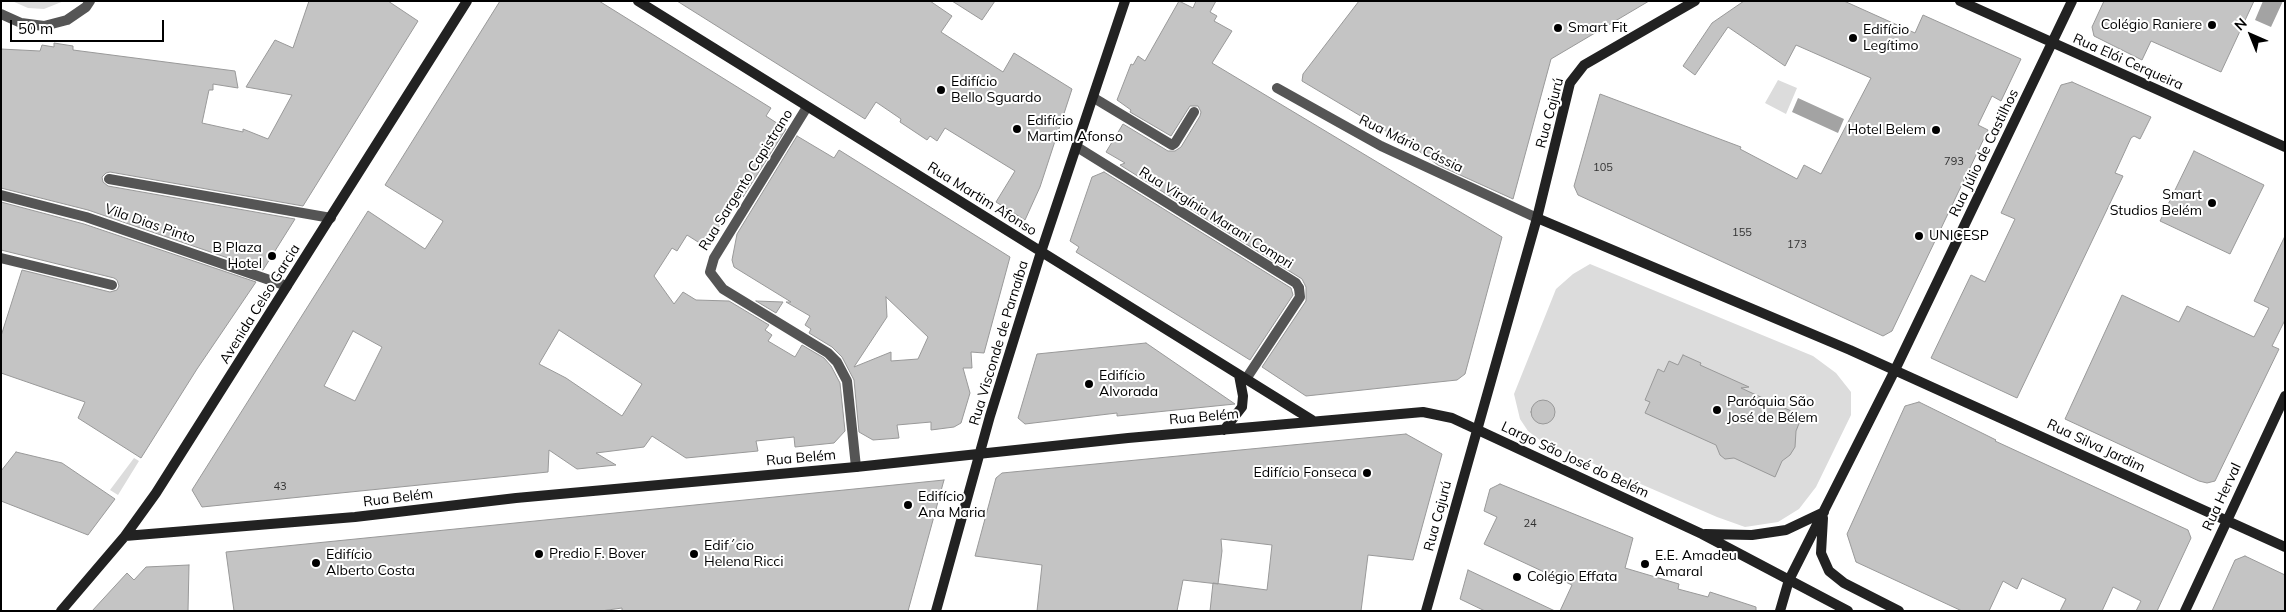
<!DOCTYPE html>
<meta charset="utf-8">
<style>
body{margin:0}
#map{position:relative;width:2286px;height:612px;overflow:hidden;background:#fff;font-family:Mulish,sans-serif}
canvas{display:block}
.frame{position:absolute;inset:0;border:2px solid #000;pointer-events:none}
.north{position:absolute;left:2226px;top:10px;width:50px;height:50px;-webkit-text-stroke:4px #fff;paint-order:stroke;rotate:316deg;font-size:14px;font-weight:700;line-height:20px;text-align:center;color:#000}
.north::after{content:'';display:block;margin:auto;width:18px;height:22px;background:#000;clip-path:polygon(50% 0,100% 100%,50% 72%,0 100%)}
.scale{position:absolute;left:10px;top:20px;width:154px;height:22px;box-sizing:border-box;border:2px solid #000;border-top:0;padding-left:6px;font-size:15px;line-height:18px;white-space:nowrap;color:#000;-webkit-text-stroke:4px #fff;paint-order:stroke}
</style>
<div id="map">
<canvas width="2286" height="612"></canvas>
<div class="frame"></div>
<div class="north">N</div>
<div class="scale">50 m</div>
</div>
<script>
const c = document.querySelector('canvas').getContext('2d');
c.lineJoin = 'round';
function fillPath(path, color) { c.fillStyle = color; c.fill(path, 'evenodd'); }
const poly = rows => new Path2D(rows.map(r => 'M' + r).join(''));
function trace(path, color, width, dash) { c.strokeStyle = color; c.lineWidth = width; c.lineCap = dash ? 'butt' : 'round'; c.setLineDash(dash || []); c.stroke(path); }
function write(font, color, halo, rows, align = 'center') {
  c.font = font + ' Mulish,sans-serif'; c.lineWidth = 4; c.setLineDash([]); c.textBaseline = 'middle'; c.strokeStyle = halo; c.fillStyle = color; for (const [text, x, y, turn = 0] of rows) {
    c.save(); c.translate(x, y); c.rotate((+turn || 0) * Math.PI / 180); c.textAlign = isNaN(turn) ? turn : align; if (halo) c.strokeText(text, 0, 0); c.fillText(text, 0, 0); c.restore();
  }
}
const green = poly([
 [12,1,64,1,44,9,28,8],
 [1778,80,1797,88,1786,114,1765,103],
 [1590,264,1813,356,1836,373,1851,392,1851,415,1816,487,1799,509,1778,522,1745,527,1717,517,1541,441,1528,431,1520,419,1514,394,1556,289,1573,274],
 [134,458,139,461,118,495,110,490]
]);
const water = poly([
 [2263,1,2283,1,2271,27,2255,20],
 [1798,98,1844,119,1838,133,1792,112]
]);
const building = poly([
 [309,1,388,1,418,21,303,206,110,172,106,173,102,177,103,182,108,186,295,219,263,270,88,210,1,188,1,49,40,51,42,45,54,47,54,43,73,46,73,50,235,71,238,88,213,84,213,90,209,90,202,123,243,132,243,129,268,139,292,95,246,87,275,40,293,48,309,1],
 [500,1,599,1,771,108,766,116,786,129,743,197,746,184,706,247,687,235,677,251,672,248,654,276,674,304,683,292,696,300,729,301,769,325,765,330,772,335,768,341,795,357,802,345,824,358,831,366,840,383,845,431,834,443,795,447,794,437,756,441,758,451,686,458,652,436,644,447,596,453,616,465,577,469,549,450,548,472,202,507,192,490,368,211,425,249,442,223,443,221,385,185,500,1],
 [559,330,642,384,622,416,566,378,539,364,559,330],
 [353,331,382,347,355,401,324,386,353,331],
 [677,1,930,1,952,16,941,32,1003,72,1014,53,1072,89,1040,187,1025,220,996,202,1015,171,945,128,937,141,930,136,927,140,900,122,901,119,876,102,865,119,677,1],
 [952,1,995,1,982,20,952,1],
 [1179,1,1193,8,1196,1,1216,1,1210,12,1217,16,1214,21,1232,31,1212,63,1502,237,1465,374,1457,380,1306,396,1262,367,1306,301,1306,287,1302,279,1120,165,1125,163,1106,152,1123,124,1168,151,1175,151,1181,147,1200,116,1201,112,1198,106,1190,106,1171,136,1130,112,1131,110,1117,100,1131,64,1133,65,1138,56,1145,61,1179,1],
 [1359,1,1649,1,1551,59,1513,199,1438,165,1416,149,1302,81,1303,74,1359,1],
 [1744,1,1844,1,1915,33,1923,15,2021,59,2001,101,1992,96,1978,125,1988,130,1892,331,1883,336,1578,195,1574,186,1600,94,1741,147,1740,149,1797,179,1804,165,1821,174,1871,78,1796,45,1785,66,1728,27,1695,75,1683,66,1712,23,1744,1],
 [2104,1,2254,1,2221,72,2151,41,2142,60,2094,36,2092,27,2104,1],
 [2072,82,2151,117,2140,139,2134,136,2131,138,2115,173,2123,176,2017,398,1931,358,1971,275,1985,282,2015,219,2001,213,2061,85,2072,82],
 [797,136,834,158,839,150,1010,257,984,353,971,352,972,368,963,368,970,393,961,423,954,427,931,430,931,422,897,425,899,438,873,440,859,432,854,380,842,357,832,347,809,333,811,329,805,325,810,316,786,302,791,302,734,267,732,260,737,234,797,136],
 [886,297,928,337,918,359,891,361,891,352,854,367,887,317,886,297],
 [2194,151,2264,185,2230,254,2160,221,2194,151],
 [1104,172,1291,288,1293,295,1250,360,1076,252,1079,247,1070,241,1092,177,1104,172],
 [1,202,84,224,256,282,197,369,141,458,78,418,85,402,1,373,1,336,22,270,110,292,117,290,119,286,117,280,114,278,1,250,1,202],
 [2285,236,2285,320,2272,346,2279,349,2215,481,2207,483,2199,481,2065,419,2122,295,2179,322,2187,306,2254,337,2269,308,2254,301,2285,236],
 [756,301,783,302,776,313,756,301],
 [1146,343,1235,404,1117,416,1117,413,1025,424,1018,418,1037,354,1146,343],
 [1683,355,1701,363,1700,365,1749,387,1741,388,1802,416,1796,431,1795,447,1790,455,1782,461,1775,477,1734,458,1725,459,1720,455,1716,445,1645,413,1650,402,1645,400,1658,369,1664,372,1669,361,1678,365,1683,355],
 '1531 412a12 12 0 1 1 24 0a12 12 0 1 1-24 0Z',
 [1919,402,1986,435,1996,440,1995,441,2188,530,2191,538,2157,611,2136,611,2141,601,2113,587,2102,611,2060,611,2066,599,2022,578,2017,589,2003,581,1989,611,1962,611,1856,562,1847,534,1905,406,1919,402],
 [1406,434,1442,454,1413,560,1368,555,1361,611,1210,611,1213,583,1267,590,1272,545,1221,539,1222,551,1218,584,1183,580,1177,611,1037,611,1042,565,975,556,996,478,1002,473,1406,434],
 [16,452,62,463,115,499,88,535,1,501,1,471,16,452],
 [944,480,908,611,622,611,622,608,601,611,234,611,226,552,944,480],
 [1500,484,1633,538,1625,568,1679,584,1678,589,1708,597,1710,592,1756,607,1756,611,1560,611,1572,585,1484,544,1497,517,1484,511,1490,489,1500,484],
 [2245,556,2285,575,2285,611,2212,611,2235,560,2245,556],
 [189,565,188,611,92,611,127,573,134,580,146,567,189,565],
 [1468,570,1555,611,1485,611,1460,599,1468,570]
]);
const lane = poly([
 [1,14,21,23,44,26,67,20,86,7,90,1],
 [109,179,331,218],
 [1246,379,1300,297,1299,288]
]);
const street = poly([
 [1277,88,1381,146,1537,218],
 [1094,98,1172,145,1175,143,1194,112],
 [807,107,714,258,710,272,723,289,828,353,837,362,847,381,856,467],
 [1077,147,1296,283,1299,288],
 [1,195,86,217,287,286],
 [1,258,112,285]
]);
const secondary = poly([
 [638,1,1312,420],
 [1960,1,2285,147],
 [1537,218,1850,350,2285,547],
 [1224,430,1242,407,1243,396,1239,375],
 [1823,518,1821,553,1829,571,1844,583,1899,611],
 [1705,534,1752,535,1786,530,1824,512],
 [125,536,355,517,516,498,856,467,1128,438,1423,412,1452,418,1702,534,1848,611],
 [61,611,125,536,156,493,467,1],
 [936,611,990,416,1041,252,1125,1],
 [1426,611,1537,218,1570,83,1584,65,1695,1],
 [1780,611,1789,580,1895,370,2072,1],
 [2185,611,2285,396]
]);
const markers = [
 [2212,25,5,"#000"],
 [1558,28,5,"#000"],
 [1853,38,5,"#000"],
 [941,90,5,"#000"],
 [1017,129,5,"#000"],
 [1936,130,5,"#000"],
 [2212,203,5,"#000"],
 [1919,236,5,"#000"],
 [272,256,5,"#000"],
 [1089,384,5,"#000"],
 [1717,410,5,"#000"],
 [1367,473,5,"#000"],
 [908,505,5,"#000"],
 [539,554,5,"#000"],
 [694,554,5,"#000"],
 [316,563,5,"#000"],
 [1645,564,5,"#000"],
 [1517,577,5,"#000"]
];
const numberNames = [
 ["793",1954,162],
 ["105",1603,168],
 ["155",1742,233],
 ["173",1797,245],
 ["43",280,487],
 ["24",1530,524]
];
const poiNames = [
 ["Colégio Raniere",2202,25,"right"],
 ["Smart Fit",1568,28],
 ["Edifício",1863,30],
 ["Legítimo",1863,46],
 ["Edifício",951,82],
 ["Bello Sguardo",951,98],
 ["Edifício",1027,121],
 ["Martim Afonso",1027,137],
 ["Hotel Belem",1926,130,"right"],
 ["Smart",2202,195,"right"],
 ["Studios Belém",2202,211,"right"],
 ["UNICESP",1929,236],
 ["B Plaza",262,248,"right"],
 ["Hotel",262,264,"right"],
 ["Edifício",1099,376],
 ["Alvorada",1099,392],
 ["Paróquia São",1727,402],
 ["José de Bélem",1727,418],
 ["Edifício Fonseca",1357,473,"right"],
 ["Edifício",918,497],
 ["Ana Maria",918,513],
 ["Edif´cio",704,546],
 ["Helena Ricci",704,562],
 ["Predio F. Bover",549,554],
 ["Edifício",326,555],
 ["Alberto Costa",326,571],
 ["E.E. Amadeu",1655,556],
 ["Amaral",1655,572],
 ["Colégio Effata",1527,577]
];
const streetNames = [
 ["Rua Elói Cerqueira",2128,62,24],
 ["Rua Cajurú",1550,113,-75],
 ["Rua Mário Cássia",1411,144,26],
 ["Rua Júlio de Castilhos",1984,153,-64],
 ["Rua Sargento Capistrano",746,180,-58],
 ["Rua Martim Afonso",982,199,32],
 ["Rua Virgínia Marani Compri",1216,218,32],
 ["Vila Dias Pinto",150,224,19],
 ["Avenida Celso Garcia",260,304,-58],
 ["Rua Visconde de Parnaíba",999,343,-73],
 ["Rua Belém",1204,417,-5],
 ["Rua Silva Jardim",2096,446,25],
 ["Rua Belém",801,458,-5],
 ["Largo São José do Belém",1575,460,25],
 ["Rua Herval",2222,497,-65],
 ["Rua Belém",398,498,-7],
 ["Rua Cajurú",1438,516,-75]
];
fillPath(green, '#dcdcdc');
fillPath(water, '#a3a3a3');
fillPath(building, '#c4c4c4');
trace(building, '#999', 1);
trace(lane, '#555', 10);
trace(street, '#555', 10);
trace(secondary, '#222', 10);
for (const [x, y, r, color] of markers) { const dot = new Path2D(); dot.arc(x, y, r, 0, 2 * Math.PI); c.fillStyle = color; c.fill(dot); trace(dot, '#fff', 2); }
write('11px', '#313131', null, numberNames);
write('14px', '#000', '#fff', poiNames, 'left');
write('14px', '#000', '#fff', streetNames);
</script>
